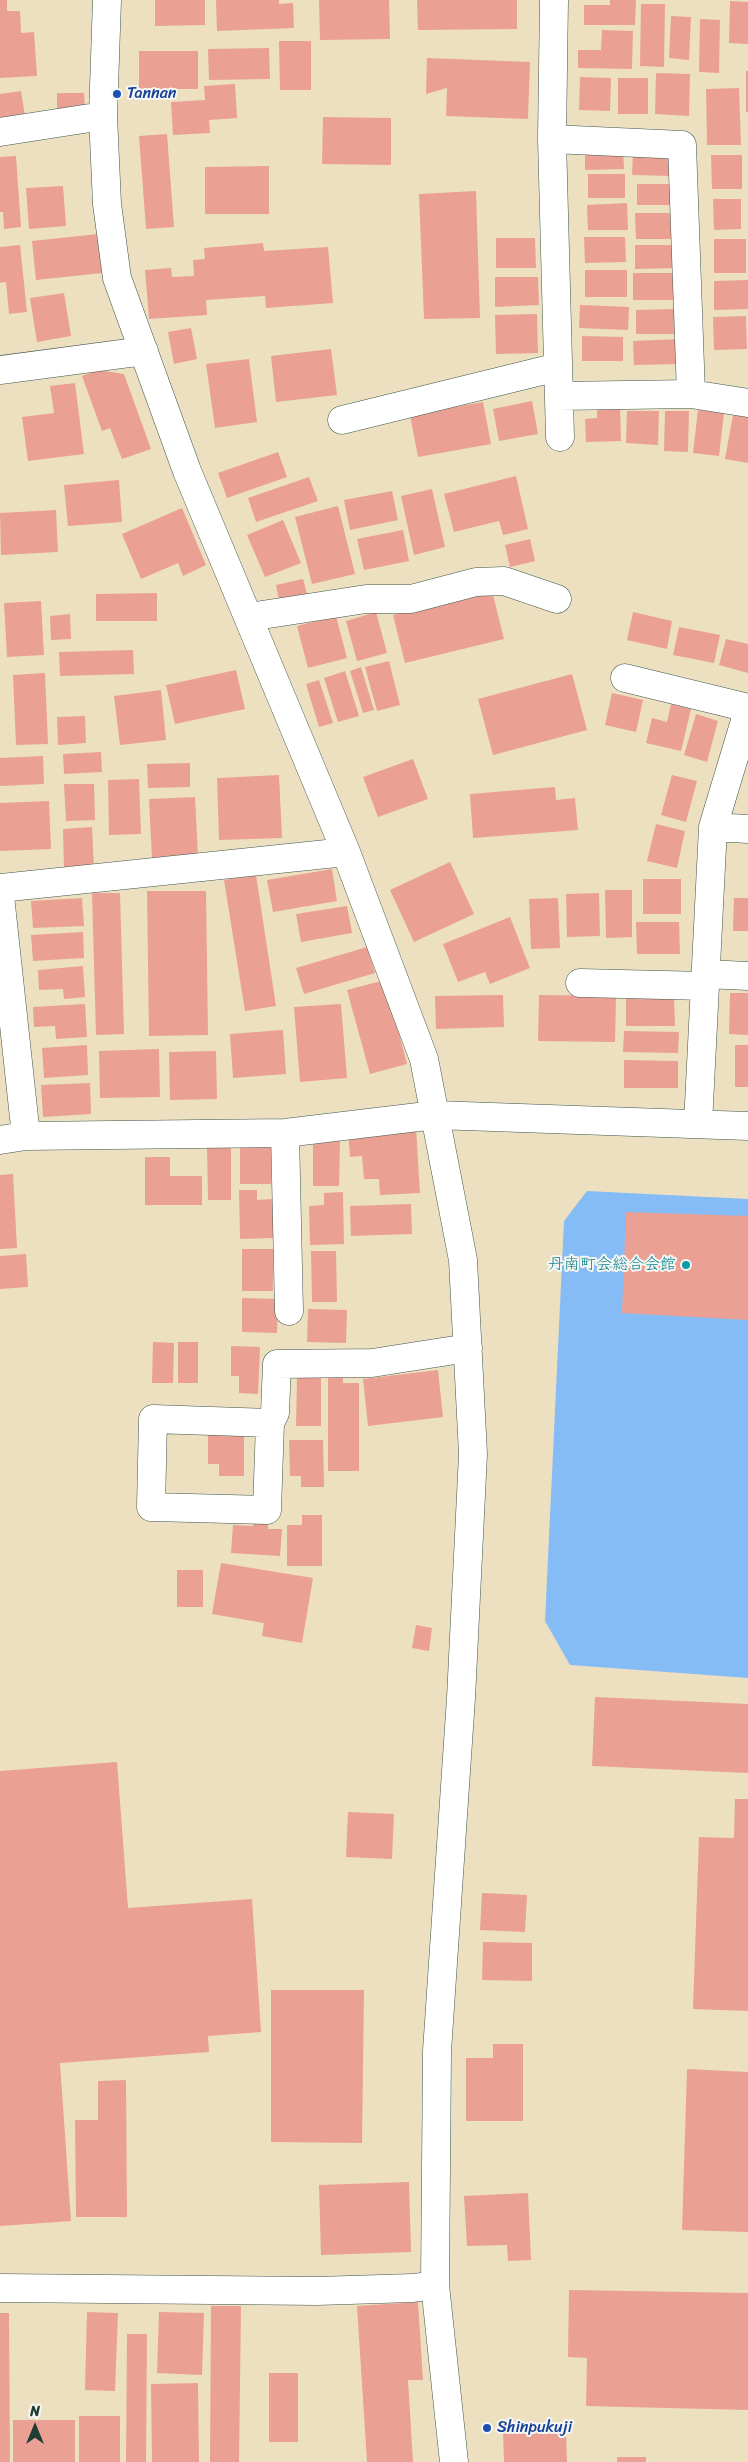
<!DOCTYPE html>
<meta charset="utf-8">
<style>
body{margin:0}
#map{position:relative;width:748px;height:2462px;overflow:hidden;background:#ece0c1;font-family:Sriracha,sans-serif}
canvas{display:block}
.north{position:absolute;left:10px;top:2402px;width:50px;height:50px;-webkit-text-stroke:4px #f6f6f2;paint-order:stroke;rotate:0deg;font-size:14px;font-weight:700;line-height:20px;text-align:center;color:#1f3d34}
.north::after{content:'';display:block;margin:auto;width:18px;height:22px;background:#1f3d34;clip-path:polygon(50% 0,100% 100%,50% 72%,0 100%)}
</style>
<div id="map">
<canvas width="748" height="2462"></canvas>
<div class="north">N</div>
</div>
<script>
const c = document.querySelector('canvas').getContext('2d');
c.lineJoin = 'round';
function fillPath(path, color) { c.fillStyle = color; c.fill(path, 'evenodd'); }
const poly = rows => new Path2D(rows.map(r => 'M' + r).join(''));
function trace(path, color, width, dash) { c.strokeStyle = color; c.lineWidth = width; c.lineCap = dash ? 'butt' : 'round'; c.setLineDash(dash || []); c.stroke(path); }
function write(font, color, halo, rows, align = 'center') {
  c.font = font + ' Sriracha,"Klee One",sans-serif'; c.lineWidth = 4; c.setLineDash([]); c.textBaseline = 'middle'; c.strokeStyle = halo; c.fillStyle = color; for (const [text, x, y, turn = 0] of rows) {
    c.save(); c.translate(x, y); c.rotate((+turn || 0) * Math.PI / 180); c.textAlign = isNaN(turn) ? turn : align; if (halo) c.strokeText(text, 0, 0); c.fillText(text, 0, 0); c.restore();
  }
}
const water = poly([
 [587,1191,748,1199,748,1678,570,1665,545,1621,564,1221]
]);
const building = poly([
 [0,0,7,0,7,11,20,11,21,33,34,32,37,76,0,78],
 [155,0,205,0,205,25,155,26],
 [216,0,279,0,279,4,293,3,294,28,217,31],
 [319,0,389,0,390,39,320,40],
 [417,0,517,0,517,29,418,30],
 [610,0,636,0,635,25,584,25,584,5,610,5],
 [730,1,748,2,748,44,729,43],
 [641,4,665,4,664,67,640,66],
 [671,16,691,17,689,60,669,58],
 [700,19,720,20,719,73,699,72],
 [602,30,633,31,632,69,578,68,578,50,601,50],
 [279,41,311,41,311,90,280,90],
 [269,48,270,79,209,80,208,49],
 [139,51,198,51,198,89,139,89],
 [427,58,530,62,528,119,446,116,447,88,426,94],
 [746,71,748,71,748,112,746,112],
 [656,73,690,74,689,116,655,114],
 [580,77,611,78,610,111,579,110],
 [618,78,648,78,648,114,618,114],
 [235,84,237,118,209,120,210,133,173,135,171,102,205,100,204,86],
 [739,88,741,145,707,145,706,89],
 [21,91,25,116,0,120,0,94],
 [57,93,84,93,85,110,57,111],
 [323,117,391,118,391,165,322,164],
 [167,134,174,227,146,229,139,136],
 [585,149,623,149,624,169,585,170],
 [633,152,674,153,673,176,632,175],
 [711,155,742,155,742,189,712,189],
 [16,156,21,227,4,229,3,212,0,212,0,157],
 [269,166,269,214,205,214,205,167],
 [588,174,625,174,625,198,588,198],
 [637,184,674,184,674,205,637,205],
 [63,186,66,226,29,229,26,188],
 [476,191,480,318,424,319,419,194],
 [713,199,741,199,741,229,714,230],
 [627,203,628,230,588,230,587,205],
 [635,213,676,213,677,239,636,239],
 [98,234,102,273,36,280,32,241],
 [584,237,625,237,626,262,585,263],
 [496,238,535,238,536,268,496,268],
 [714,239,746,239,746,273,714,273],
 [263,243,264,251,328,247,333,303,266,308,265,296,206,300,207,315,149,319,145,270,171,268,172,277,194,276,193,260,205,259,204,248],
 [20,245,27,312,9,314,6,282,0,283,0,247],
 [635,245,676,245,676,268,635,269],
 [585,270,627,270,627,297,585,297],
 [633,273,674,273,674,300,633,300],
 [495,277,538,277,539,305,495,307],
 [748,280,748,309,714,310,714,281],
 [64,293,71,336,37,342,30,298],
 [580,305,629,307,628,330,579,328],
 [674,309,675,334,636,334,636,310],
 [537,314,538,353,496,354,495,315],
 [746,316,747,349,714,350,713,317],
 [191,328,197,359,174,364,168,332],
 [582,336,623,337,623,361,582,361],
 [680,339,681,364,634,365,633,341],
 [331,349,337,395,276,402,271,356],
 [249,359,257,422,215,428,206,364],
 [98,370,124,374,151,449,122,459,110,428,102,431,82,376],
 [75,383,84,454,28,461,22,417,54,413,50,386],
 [532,401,538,434,499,441,493,409],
 [483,402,491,444,418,457,410,415],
 [597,405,620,405,621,441,586,442,585,419,597,418],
 [698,410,724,413,719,456,693,453],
 [627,411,659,411,658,445,626,443],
 [665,411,689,411,688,452,664,451],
 [733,415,748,417,748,463,725,459],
 [278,452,287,477,227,498,218,473],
 [516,476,528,529,503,535,499,521,454,532,444,494],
 [309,477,318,501,256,522,248,498],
 [119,480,122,522,68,526,64,485],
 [432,489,445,547,414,555,401,496],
 [392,491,398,520,350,530,344,500],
 [338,506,355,574,312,584,295,517],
 [182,508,206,565,183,576,178,563,141,579,122,534],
 [56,510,58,552,1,555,0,513],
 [283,520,301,563,265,577,247,535],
 [403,530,409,561,364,570,357,539],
 [530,539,535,561,510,567,505,545],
 [303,579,307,594,279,600,276,585],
 [492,591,504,639,405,663,393,615],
 [157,593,157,621,96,621,96,594],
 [41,601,44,655,7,657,4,603],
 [376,612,387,653,357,661,346,621],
 [633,612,672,621,667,649,627,640],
 [70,614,71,639,51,640,50,616],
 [336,616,347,658,308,668,297,626],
 [679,627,720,635,714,663,673,655],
 [726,639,748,644,748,673,719,665],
 [133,650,134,674,60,676,59,652],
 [389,661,400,705,377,711,365,667],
 [361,667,374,710,363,713,350,671],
 [236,670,245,709,175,724,166,685],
 [345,671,359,716,338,722,324,678],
 [45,673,48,744,16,745,13,675],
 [572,674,587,730,493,755,478,699],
 [319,680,333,723,319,727,306,684],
 [161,690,166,740,120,745,114,696],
 [612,693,643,700,636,732,605,725],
 [671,704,691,709,681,751,646,743,652,718,667,722],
 [696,714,718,721,707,762,684,755],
 [85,716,86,743,58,745,57,717],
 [101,752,102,772,64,774,63,754],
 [43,756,44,784,0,786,0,758],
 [413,759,428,799,378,817,363,777],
 [190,763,190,787,148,788,147,764],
 [279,775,282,838,219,840,217,778],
 [672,775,697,781,686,822,661,815],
 [139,779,141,834,109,835,108,780],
 [64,784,94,784,95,820,66,821],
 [555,787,556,800,575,798,578,830,473,838,470,794],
 [195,797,198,856,152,858,149,799],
 [49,801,51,849,0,851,0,803],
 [656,824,685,831,677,868,647,861],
 [92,827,94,869,64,870,63,829],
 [450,862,474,914,414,942,390,890],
 [332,869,337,901,273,912,267,880],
 [256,875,276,1006,245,1011,224,880],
 [643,879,681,879,681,914,643,914],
 [605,890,632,890,632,937,606,938],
 [147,891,206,891,208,1035,149,1036],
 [92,893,120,893,124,1034,96,1035],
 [599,893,600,936,567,937,566,894],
 [82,898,84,926,33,928,31,901],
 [558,898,560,948,531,949,529,899],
 [734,898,748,898,748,931,733,931],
 [347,906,352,933,301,942,296,914],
 [510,917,530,968,490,984,485,972,458,982,443,944],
 [636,922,679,922,680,954,637,954],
 [83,932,84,958,33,961,31,935],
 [367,947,375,973,304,994,296,968],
 [83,966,85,997,64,999,63,989,39,990,38,970],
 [385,980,407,1064,370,1074,347,990],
 [730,993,748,993,748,1035,729,1034],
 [503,995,504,1027,436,1029,435,996],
 [539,995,616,996,615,1042,538,1041],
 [626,997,674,997,675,1026,626,1026],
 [85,1004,87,1037,56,1039,55,1026,34,1027,33,1007],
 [341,1004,347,1078,300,1082,294,1007],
 [283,1030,286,1074,233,1078,230,1034],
 [624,1031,679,1032,678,1053,623,1052],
 [87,1045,88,1075,44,1078,42,1048],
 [735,1045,748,1045,748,1087,735,1087],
 [159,1049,160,1097,100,1098,99,1051],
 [216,1051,217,1099,170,1100,169,1052],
 [624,1060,678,1061,678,1088,624,1088],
 [90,1083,91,1114,43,1117,41,1085],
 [416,1127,420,1193,380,1195,379,1179,364,1179,362,1156,350,1157,348,1131],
 [313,1140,340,1140,339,1186,313,1186],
 [207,1146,231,1146,231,1200,208,1200],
 [240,1147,271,1147,271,1184,240,1184],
 [145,1157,170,1157,170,1176,202,1176,202,1205,145,1205],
 [13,1174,17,1248,0,1249,0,1175],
 [239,1190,257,1190,257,1200,273,1199,273,1238,240,1239],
 [343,1192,344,1244,310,1245,309,1206,324,1205,324,1193],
 [411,1204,412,1234,351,1236,350,1206],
 [626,1212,748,1216,748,1320,622,1313],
 [242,1249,273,1249,273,1291,242,1291],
 [311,1251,336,1251,337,1302,312,1302],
 [26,1254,28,1287,0,1289,0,1256],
 [242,1298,278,1299,277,1333,242,1332],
 [308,1309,347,1310,346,1343,307,1342],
 [153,1342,174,1343,173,1383,152,1383],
 [178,1342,198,1342,198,1383,178,1383],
 [231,1346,260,1347,258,1394,239,1393,239,1376,231,1376],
 [438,1370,443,1417,368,1426,363,1379],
 [328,1371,343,1371,343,1383,359,1383,359,1471,328,1471],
 [297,1377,321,1377,321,1426,296,1426],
 [208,1433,244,1433,244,1476,219,1476,219,1464,208,1464],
 [289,1440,323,1440,324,1487,301,1487,301,1476,290,1476],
 [302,1515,322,1515,322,1566,287,1566,287,1525,302,1525],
 [254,1517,268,1518,268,1529,282,1529,280,1556,231,1553,233,1525,253,1526],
 [221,1563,313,1578,302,1643,262,1636,264,1623,212,1614],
 [177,1570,203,1570,203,1607,177,1607],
 [416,1625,432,1628,429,1651,412,1648],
 [595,1697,748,1704,748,1773,592,1766],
 [117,1762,128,1908,252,1899,261,2032,208,2036,209,2052,60,2063,71,2221,0,2226,0,1771],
 [735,1799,748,1799,748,2011,693,2009,699,1837,734,1838],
 [348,1812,394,1814,392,1859,346,1857],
 [482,1893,527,1895,525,1932,480,1930],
 [483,1942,532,1943,532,1981,482,1980],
 [271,1990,364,1990,362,2143,271,2142],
 [493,2044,523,2044,523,2121,466,2121,466,2058,493,2058],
 [687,2069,748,2072,748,2232,682,2230],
 [126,2080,127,2217,76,2217,75,2120,98,2120,98,2081],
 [409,2182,411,2252,321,2255,319,2185],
 [528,2193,531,2260,508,2261,507,2245,467,2246,464,2196],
 [569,2290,748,2293,748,2410,586,2406,587,2358,568,2357],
 [418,2302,423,2380,408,2380,413,2462,367,2462,357,2306],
 [211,2306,241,2306,239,2462,210,2462],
 [87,2312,118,2313,115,2391,85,2390],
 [159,2312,204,2313,202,2375,157,2373],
 [0,2313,9,2313,10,2462,0,2462],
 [127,2334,147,2334,146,2462,126,2462],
 [269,2373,298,2373,298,2442,269,2442],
 [198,2383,199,2462,152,2462,151,2384],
 [79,2416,120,2416,120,2462,79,2462],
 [13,2420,75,2420,75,2462,13,2462],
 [503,2431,566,2431,567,2462,504,2462],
 [617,2457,646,2457,646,2462,617,2462]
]);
const minor = poly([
 [107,0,103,116,107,204,117,278,187,471,346,852,424,1059,463,1260,473,1454,461,1698,437,2051,435,2285,454,2462],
 [554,0,552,139,560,437],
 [0,132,103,116],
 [552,139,682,145,691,394],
 [0,370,144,351],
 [559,396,691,394,748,403],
 [342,420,558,367],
 [249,617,366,599,411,599,476,582,504,581,557,599],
 [625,678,748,708],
 [713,827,748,829],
 [0,888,346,852],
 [0,896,26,1136],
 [706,974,748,976],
 [580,983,705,986],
 [698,1124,713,827,748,711],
 [285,1133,289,1311],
 [0,1140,26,1136,285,1133,435,1115,748,1126],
 [153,1419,270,1423,267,1510,151,1507,153,1419],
 [270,1423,275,1413,277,1364,372,1363,468,1348],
 [0,2288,317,2291,413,2288,435,2285]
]);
const markers = [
 [117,94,5,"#1a4fb4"],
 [686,1265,5,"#0f9aa8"],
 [487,2428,5,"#1a4fb4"]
];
const transitNames = [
 ["Tannan",127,94],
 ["Shinpukuji",497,2428]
];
const cultureNames = [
 ["丹南町会総合会館",676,1265]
];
fillPath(water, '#86bcf5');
fillPath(building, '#eba094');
trace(minor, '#3e5549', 29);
trace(minor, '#fff', 28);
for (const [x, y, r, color] of markers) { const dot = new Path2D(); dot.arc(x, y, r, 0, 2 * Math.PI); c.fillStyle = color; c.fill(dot); trace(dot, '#f6f6f2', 2); }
write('16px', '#164399', '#f6f6f2', transitNames, 'left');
write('16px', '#0d838f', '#f6f6f2', cultureNames, 'right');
</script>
